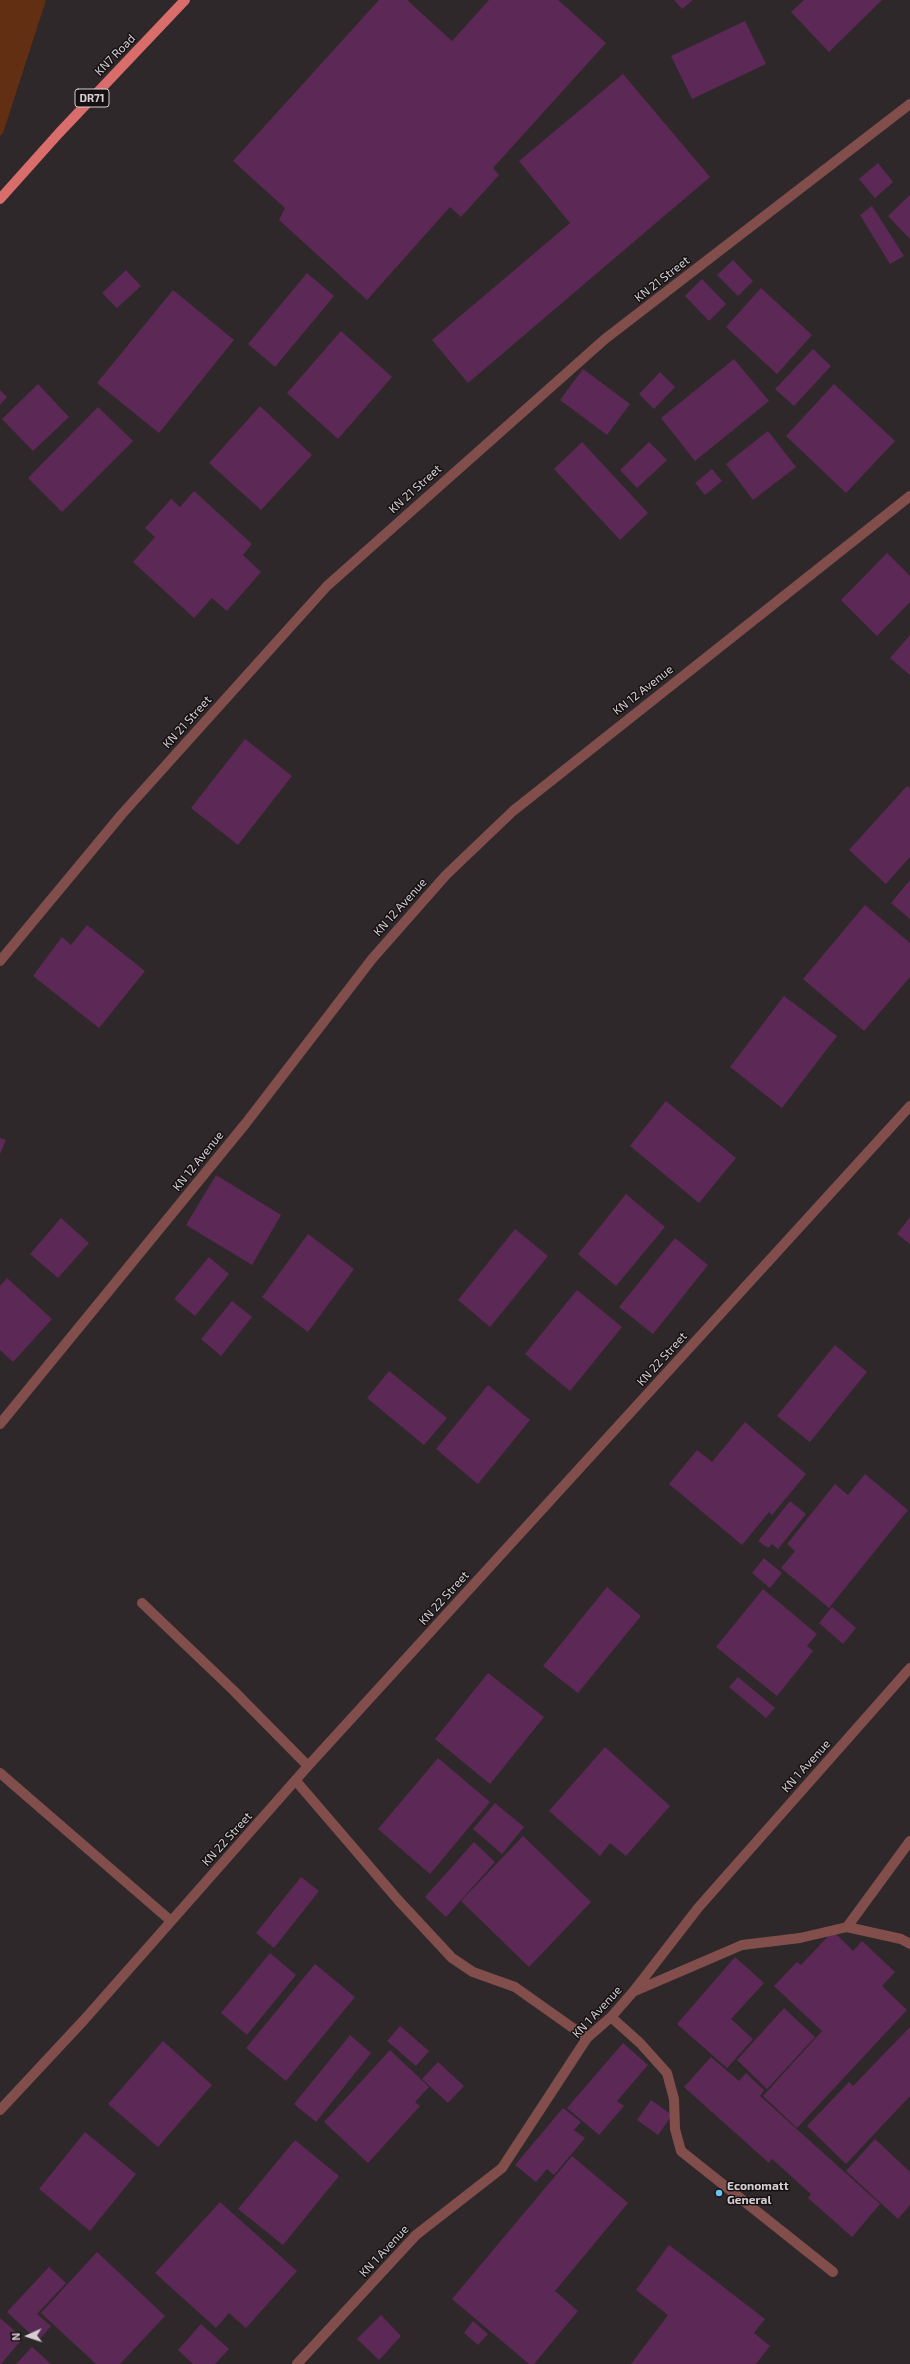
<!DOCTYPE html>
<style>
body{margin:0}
#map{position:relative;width:910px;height:2364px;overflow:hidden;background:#2f282a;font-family:"Exo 2",sans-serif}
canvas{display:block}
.north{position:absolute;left:8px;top:2316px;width:40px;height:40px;-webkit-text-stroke:3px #151113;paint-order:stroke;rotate:267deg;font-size:11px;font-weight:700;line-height:16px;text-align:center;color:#d5cfd1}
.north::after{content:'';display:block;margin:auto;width:14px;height:18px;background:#d5cfd1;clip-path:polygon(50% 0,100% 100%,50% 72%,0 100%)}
</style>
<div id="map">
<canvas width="910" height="2364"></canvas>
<div class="north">N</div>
</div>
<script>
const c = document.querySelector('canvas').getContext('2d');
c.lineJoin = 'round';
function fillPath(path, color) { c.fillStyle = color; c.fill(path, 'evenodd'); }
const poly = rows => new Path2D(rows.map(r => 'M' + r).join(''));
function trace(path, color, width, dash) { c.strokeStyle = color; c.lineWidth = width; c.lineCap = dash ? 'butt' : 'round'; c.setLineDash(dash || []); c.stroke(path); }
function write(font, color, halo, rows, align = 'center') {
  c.font = font + ' "Exo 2",sans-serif'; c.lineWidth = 3; c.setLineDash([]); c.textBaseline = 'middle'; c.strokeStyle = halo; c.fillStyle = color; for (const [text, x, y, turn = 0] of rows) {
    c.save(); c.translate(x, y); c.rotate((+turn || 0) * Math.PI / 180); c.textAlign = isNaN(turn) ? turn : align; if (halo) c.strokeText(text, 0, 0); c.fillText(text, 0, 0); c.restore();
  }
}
const green = poly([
 [0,0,46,0,3,133,0,136]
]);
const building = poly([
 [379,0,407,0,452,41,489,0,558,0,606,43,493,168,499,175,461,217,450,207,367,300,279,220,285,208,233,161],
 [674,0,693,0,682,9],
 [804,0,882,0,829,52,791,12],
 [745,21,766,64,692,99,671,56],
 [623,74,710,177,468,383,432,340,570,223,519,161],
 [878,163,893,182,875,198,859,179],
 [910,195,910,239,888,216],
 [872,206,904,256,890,264,860,215],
 [733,260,753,281,738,296,717,275],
 [126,270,141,286,117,308,102,293],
 [307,273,334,296,275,367,248,344],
 [702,279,726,304,709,321,685,296],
 [761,288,812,335,777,374,726,327],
 [173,290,234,340,159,433,97,383],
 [341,331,392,377,338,439,287,393],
 [813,349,831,366,794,406,775,389],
 [734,359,769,401,695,461,661,418],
 [583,369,630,404,607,435,560,400],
 [660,372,675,387,654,409,639,394],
 [38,384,69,417,33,451,2,419],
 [834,384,895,441,846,493,786,436],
 [0,390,7,397,0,405],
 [260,406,312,455,261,510,209,463],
 [98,407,133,441,62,512,28,478],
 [768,431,796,467,753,500,726,464],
 [582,442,648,513,620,540,554,469],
 [649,442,667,460,637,488,620,470],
 [712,469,722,481,705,495,695,483],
 [194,491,252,544,243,555,261,572,227,611,212,598,194,618,133,562,155,537,145,528,171,499,180,507],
 [887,553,910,576,910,602,877,636,841,600],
 [910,635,910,675,890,658],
 [245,739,292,776,238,845,191,808],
 [907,786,910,788,910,857,886,884,849,850],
 [910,880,910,919,891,903],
 [865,905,910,943,910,977,864,1031,803,979],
 [87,925,145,971,99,1028,33,976,62,937,71,945],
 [784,996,837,1036,782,1108,730,1067],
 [666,1101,736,1158,699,1203,630,1146],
 [0,1138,6,1140,0,1154],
 [216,1175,281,1215,252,1265,186,1225],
 [626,1194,665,1227,616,1286,578,1254],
 [910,1217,910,1244,897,1234],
 [61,1218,89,1243,58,1278,30,1254],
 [515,1229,548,1256,490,1327,458,1300],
 [308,1234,354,1269,308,1332,262,1297],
 [675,1238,708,1265,653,1334,619,1307],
 [209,1257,229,1274,195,1316,174,1299],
 [7,1278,52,1319,13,1362,0,1350,0,1286],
 [577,1290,622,1327,570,1391,525,1354],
 [232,1301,252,1317,221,1356,201,1339],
 [835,1345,867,1372,810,1442,777,1416],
 [389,1371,447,1418,424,1445,367,1398],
 [488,1385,530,1420,478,1484,436,1449],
 [745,1422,806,1474,772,1515,769,1512,742,1545,669,1484,697,1450,712,1462],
 [865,1474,908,1510,829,1608,781,1568,795,1551,787,1544,835,1484,848,1495],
 [790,1501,806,1514,778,1549,772,1544,768,1548,758,1541],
 [764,1558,782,1573,770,1588,752,1573],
 [607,1587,641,1616,578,1693,543,1666],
 [763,1589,817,1634,807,1646,813,1651,777,1696,716,1647],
 [832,1607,856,1628,843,1644,819,1623],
 [488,1673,544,1717,490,1784,435,1739],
 [738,1677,775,1708,766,1718,729,1687],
 [605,1747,670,1806,626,1856,610,1843,600,1856,549,1811],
 [438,1758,490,1802,430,1874,378,1829],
 [495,1803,524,1827,502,1854,473,1829],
 [523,1836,591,1902,529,1967,461,1901],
 [474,1842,495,1862,446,1917,425,1897],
 [301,1877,319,1891,274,1948,256,1933],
 [833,1931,853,1951,862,1941,895,1972,882,1986,907,2010,797,2128,763,2096,822,2031,774,1986,797,1962,801,1965],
 [270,1953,296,1975,247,2035,221,2013],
 [735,1957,764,1983,731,2019,753,2039,727,2068,677,2024],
 [315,1964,355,1997,286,2081,246,2048],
 [784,2008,815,2037,767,2089,737,2060],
 [400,2026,429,2051,416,2066,387,2041],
 [910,2027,910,2096,846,2164,807,2126,849,2082,853,2086],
 [350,2035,371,2053,316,2122,294,2104],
 [163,2041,212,2085,158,2147,108,2104],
 [623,2043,648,2065,617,2101,624,2106,599,2135,567,2108],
 [390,2050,429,2087,415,2102,420,2106,368,2163,324,2122],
 [711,2057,739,2081,746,2073,764,2090,760,2096,880,2204,852,2237,808,2198,811,2194,772,2159,769,2163,684,2087],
 [438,2062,464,2086,448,2103,422,2079],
 [651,2100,672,2115,658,2135,637,2120],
 [563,2108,581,2122,574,2130,585,2138,554,2175,547,2169,536,2182,515,2165],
 [85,2132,136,2174,90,2231,39,2189],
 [875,2139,910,2172,910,2205,898,2219,846,2171],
 [295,2140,339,2176,283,2245,238,2209],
 [572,2156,628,2203,555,2291,578,2311,534,2364,529,2364,452,2299],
 [220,2202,297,2271,246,2328,229,2313,216,2328,155,2273],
 [669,2245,765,2319,754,2333,770,2346,756,2364,631,2364,668,2315,636,2290],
 [97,2252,165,2316,120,2364,96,2364,41,2313],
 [49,2267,66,2283,37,2314,51,2326,38,2341,7,2312],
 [381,2315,401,2336,379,2360,357,2339],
 [0,2318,23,2338,1,2364,0,2364],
 [473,2321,488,2334,478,2345,464,2333],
 [201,2324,229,2349,215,2364,193,2364,178,2350],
 [32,2347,51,2364,16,2364]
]);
const minor = poly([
 [0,961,122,814,327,586,605,339,910,104],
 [0,1424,246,1123,372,959,446,875,513,811,910,496],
 [142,1603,233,1690,308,1766],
 [0,1773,171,1921],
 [296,1781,399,1901,452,1958,473,1972,515,1987,587,2038],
 [847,1927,910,1841],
 [635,1991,742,1945,800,1938,847,1927,901,1939,910,1944],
 [611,2017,640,2043,667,2073,674,2099,675,2129,681,2151,833,2272],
 [0,2110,84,2020,308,1766,910,1106],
 [297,2364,416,2235,502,2168,587,2038,611,2017,633,1992,698,1908,910,1668]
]);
const major = poly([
 [0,199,59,133,185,0]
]);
const markers = [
 [719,2193,4,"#6bc3f2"]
];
const shields = [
 [92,98,34]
];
const shieldNames = [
 ["DR71",92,98]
];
const streetNames = [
 ["KN7 Road",115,55,-46],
 ["KN 21 Street",662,279,-38],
 ["KN 21 Street",415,489,-42],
 ["KN 12 Avenue",643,690,-38],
 ["KN 21 Street",187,722,-48],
 ["KN 12 Avenue",400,907,-48],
 ["KN 12 Avenue",198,1161,-51],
 ["KN 22 Street",662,1359,-48],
 ["KN 22 Street",444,1598,-48],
 ["KN 1 Avenue",806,1766,-48],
 ["KN 22 Street",227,1839,-48],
 ["KN 1 Avenue",597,2012,-47],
 ["KN 1 Avenue",384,2251,-47]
];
const poiNames = [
 ["Economatt",727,2186],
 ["General",727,2200]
];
fillPath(green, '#632f12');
fillPath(building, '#5c2855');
trace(minor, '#824e4c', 10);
trace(major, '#d86d6b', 10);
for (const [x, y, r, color] of markers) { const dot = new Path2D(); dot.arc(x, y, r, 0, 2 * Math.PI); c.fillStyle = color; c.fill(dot); trace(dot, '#151113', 1.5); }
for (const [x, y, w] of shields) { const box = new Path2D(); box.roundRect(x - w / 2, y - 9, w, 18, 3); c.fillStyle = '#151113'; c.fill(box); trace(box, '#d5cfd1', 1); }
write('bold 11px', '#d5cfd1', null, shieldNames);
write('12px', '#d5cfd1', '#151113', streetNames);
write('bold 12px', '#d5cfd1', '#151113', poiNames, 'left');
</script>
